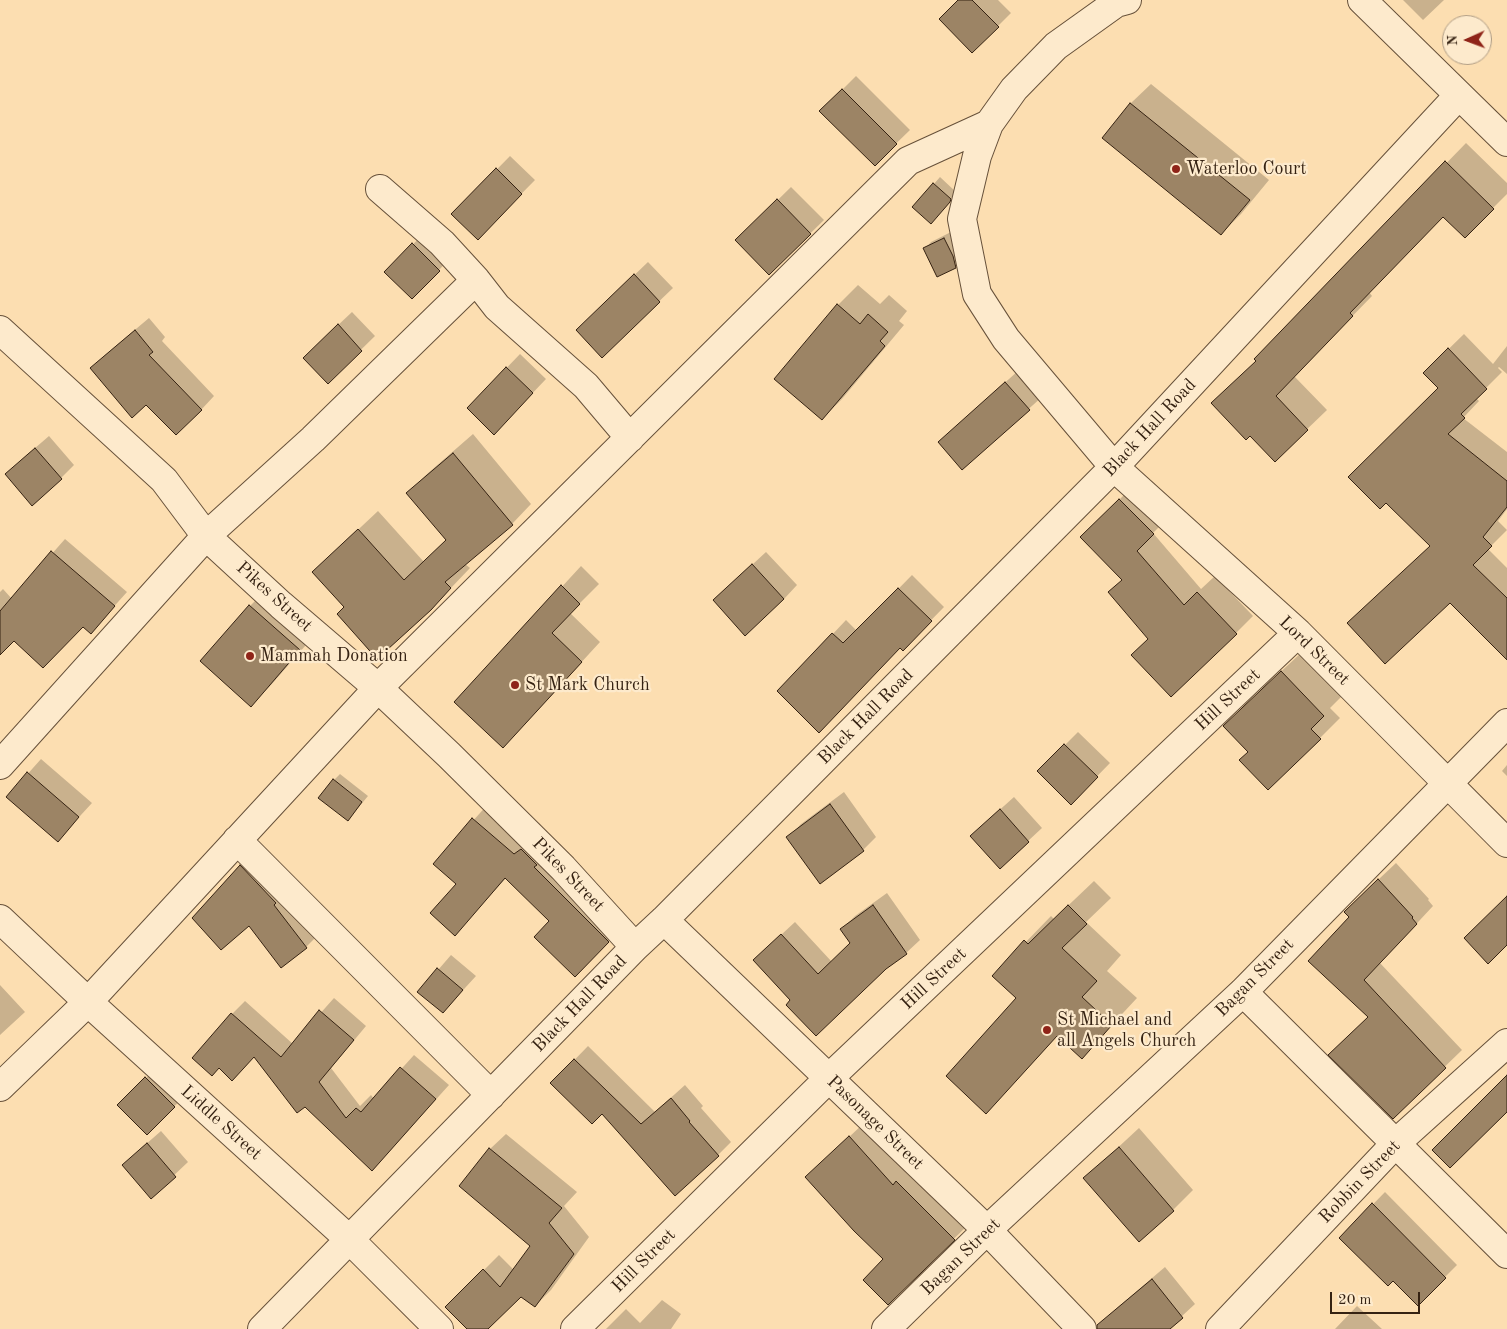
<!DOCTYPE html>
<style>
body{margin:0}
#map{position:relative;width:1507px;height:1329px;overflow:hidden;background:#fcdeb1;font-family:"Old Standard TT",serif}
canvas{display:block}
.north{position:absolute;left:1442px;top:15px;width:50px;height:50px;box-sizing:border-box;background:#fdeacc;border:1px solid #ad9a82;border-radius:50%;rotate:268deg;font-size:14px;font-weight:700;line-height:20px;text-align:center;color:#352212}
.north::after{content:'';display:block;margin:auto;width:18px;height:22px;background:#8f2418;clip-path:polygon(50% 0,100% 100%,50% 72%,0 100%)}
.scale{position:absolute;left:1330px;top:1292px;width:90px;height:22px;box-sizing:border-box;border:2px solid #352212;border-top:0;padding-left:6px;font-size:15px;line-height:18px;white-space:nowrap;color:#352212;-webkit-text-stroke:4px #fdeacc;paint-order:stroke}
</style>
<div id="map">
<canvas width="1507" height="1329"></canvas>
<div class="north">N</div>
<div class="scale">20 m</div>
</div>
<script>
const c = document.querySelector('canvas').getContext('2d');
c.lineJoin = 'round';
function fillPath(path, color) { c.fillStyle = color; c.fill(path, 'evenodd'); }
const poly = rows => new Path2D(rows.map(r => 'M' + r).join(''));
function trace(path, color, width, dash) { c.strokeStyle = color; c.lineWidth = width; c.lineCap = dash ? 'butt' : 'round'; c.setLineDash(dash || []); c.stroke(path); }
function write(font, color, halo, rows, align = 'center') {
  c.font = font + ' "Old Standard TT",serif'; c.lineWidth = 4.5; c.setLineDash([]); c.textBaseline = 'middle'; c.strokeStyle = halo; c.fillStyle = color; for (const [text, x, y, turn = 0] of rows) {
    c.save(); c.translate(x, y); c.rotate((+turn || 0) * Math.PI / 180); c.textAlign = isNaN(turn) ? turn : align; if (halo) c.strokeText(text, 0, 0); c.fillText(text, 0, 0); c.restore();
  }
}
const shadow = poly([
 [960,0,998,0,1011,13,972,52],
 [1403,0,1444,0,1423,20],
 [856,76,910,130,875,164,821,111],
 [1151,84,1269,180,1241,214,1221,234,1104,137,1131,103],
 [1466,143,1507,183,1507,194,1465,236,1443,215,1369,292,1372,296,1294,376,1327,410,1275,460,1256,359],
 [510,156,535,180,478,238,453,214],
 [940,177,956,192,937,216,914,207],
 [791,187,824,220,769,274,737,240],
 [426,231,452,256,426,284,386,272],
 [951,232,959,249,962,260,955,267,925,249,931,242],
 [648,262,673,288,602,356,577,330],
 [858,285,880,304,889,295,907,311,899,321,904,325,842,399,822,419,838,305],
 [352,312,375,336,328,382,318,344],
 [149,318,165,337,162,341,214,396,201,410,146,404,91,368,105,355],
 [1464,334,1493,364,1507,346,1507,374,1499,367,1498,368,1502,372,1476,398,1479,401,1463,418,1507,452,1507,509,1498,521,1507,530,1488,549,1507,568,1507,658,1431,546,1439,388,1424,373],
 [520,354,546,379,507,420,468,408],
 [1019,370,1043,396,963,468,939,442],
 [473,434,531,504,512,524,465,564,470,568,450,589,346,607,313,572,378,511,424,562,447,540,408,493,427,474],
 [49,436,74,465,61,478,20,461],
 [1137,482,1170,516,1153,533,1201,589,1215,576,1253,616,1236,633,1150,638,1123,579,1082,537],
 [65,539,127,592,91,632,83,625,15,639,0,654,0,592,3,589,12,599],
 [766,552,797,585,784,599,728,587],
 [581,566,599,584,570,613,600,642,522,727,456,702],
 [912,575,944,607,903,649,900,646,779,691,846,620,857,631],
 [270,586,319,630,271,685,251,705,250,606],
 [1302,652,1343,695,1330,708,1340,718,1320,738,1249,752,1244,706],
 [1078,732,1110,763,1071,803,1039,771],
 [41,759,92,803,58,840,8,796],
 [1507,765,1507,776,1502,771],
 [340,774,368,796,348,820,334,780],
 [844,792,876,837,863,850,788,838,801,824],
 [1014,797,1042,828,1000,867,985,823],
 [489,803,624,925,591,960,506,878,455,934,458,884,435,863],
 [254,853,319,934,306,947,241,866],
 [1396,863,1429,899,1428,900,1433,906,1380,963,1462,1050,1393,1117,1369,1017,1350,917,1362,895],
 [1094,881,1111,898,1086,922,1121,955,1107,971,1137,998,1082,1057,1058,1035,986,1112,1018,998,993,976,1051,916,1054,919],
 [887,893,920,940,906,953,885,968,792,1000,768,947,795,922,832,962,851,943,842,929,855,916],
 [451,955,476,976,443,1012,419,992],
 [0,985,25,1012,0,1035],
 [334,998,366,1026,331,1068,360,1106,371,1095,374,1099,414,1055,449,1085,385,1156,232,1014,245,1001,293,1044],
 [588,1046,655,1112,685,1085,703,1106,701,1108,731,1142,718,1155,602,1112,552,1083],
 [159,1065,188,1093,147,1133,119,1105],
 [863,1124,967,1226,888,1303,885,1259,820,1164],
 [1139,1128,1193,1190,1173,1210,1085,1178],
 [161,1131,188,1162,151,1197,137,1152],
 [506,1134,577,1192,564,1206,589,1237,551,1290,535,1306,520,1295,486,1329,469,1329,447,1307,499,1255,514,1270,532,1245,460,1186,490,1149],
 [1385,1192,1457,1265,1418,1304,1393,1279,1340,1238],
 [1165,1267,1195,1304,1168,1329,1112,1329,1105,1320,1118,1307],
 [662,1300,681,1314,671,1329,606,1329,626,1309,640,1323],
 [1357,1306,1382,1329,1335,1329]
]);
const building = poly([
 [958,0,972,0,999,27,972,53,939,19,958,0],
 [842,89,897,144,875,166,819,111,842,89],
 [1130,103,1250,200,1221,235,1102,138,1130,103],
 [1445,161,1494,209,1465,238,1443,217,1350,313,1353,316,1276,396,1308,430,1275,462,1250,436,1246,440,1211,403,1256,361,1254,359,1445,161],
 [496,168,522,194,478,240,451,214,496,168],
 [933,183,951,199,950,202,931,224,912,207,933,183],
 [777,199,811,234,769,275,735,240,777,199],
 [944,238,953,256,956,268,937,277,923,248,944,238],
 [412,243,440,271,412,299,384,272,412,243],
 [634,274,660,302,602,358,576,330,634,274],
 [837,304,860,324,868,314,888,332,880,341,885,346,822,420,774,379,837,304],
 [338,324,362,351,328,384,303,358,338,324],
 [135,330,153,352,149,355,202,410,176,435,146,405,132,418,90,368,135,330],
 [1448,348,1487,389,1461,414,1465,418,1448,434,1507,481,1507,507,1483,537,1492,546,1473,565,1507,598,1507,660,1450,603,1385,664,1347,623,1430,546,1386,503,1380,509,1348,477,1438,388,1423,373,1448,348],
 [506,367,533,393,494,435,467,408,506,367],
 [1005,382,1030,410,962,470,938,442,1005,382],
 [35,448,62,479,32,506,5,474,35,448],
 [453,453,513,525,445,582,451,588,431,610,377,659,337,614,344,607,312,572,358,529,404,580,446,540,406,493,453,453],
 [1119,499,1154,534,1137,551,1184,605,1197,592,1237,634,1171,697,1131,655,1148,639,1108,592,1122,580,1080,537,1119,499],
 [51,551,115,606,91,634,83,627,43,668,14,641,0,655,0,611,51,551],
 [752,564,784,599,745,636,713,600,752,564],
 [561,585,580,604,552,633,582,662,503,748,454,702,561,585],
 [898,588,932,621,903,651,900,648,819,733,777,691,832,633,843,643,898,588],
 [249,605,300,650,251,707,200,661,249,605],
 [1281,671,1324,716,1311,729,1321,739,1268,790,1239,760,1248,752,1223,726,1281,671],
 [1064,744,1098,777,1071,805,1037,771,1064,744],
 [27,772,79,817,58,842,6,797,27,772],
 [333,779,362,802,348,821,318,798,333,779],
 [830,804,864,851,820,884,786,837,830,804],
 [1000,809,1029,842,1000,869,970,836,1000,809],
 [472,818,514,854,521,849,537,865,534,867,609,942,575,977,534,937,549,921,505,878,455,936,430,913,456,884,433,864,472,818],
 [240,865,276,903,274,905,307,948,281,968,249,926,221,950,192,918,240,865],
 [1378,879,1413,917,1412,918,1417,924,1364,980,1446,1068,1393,1119,1328,1055,1368,1017,1308,961,1349,917,1344,912,1378,879],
 [1507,896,1507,945,1488,964,1464,938,1507,896],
 [873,905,907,954,886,969,816,1036,786,1005,790,1000,753,960,781,934,818,974,850,943,840,929,873,905],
 [1068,905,1087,924,1062,948,1097,981,1082,997,1112,1025,1082,1059,1057,1036,986,1114,946,1076,1016,998,992,976,1024,940,1028,944,1068,905],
 [437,968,463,990,443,1013,417,992,437,968],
 [319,1010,354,1040,319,1082,346,1118,356,1108,361,1112,400,1067,436,1099,372,1171,305,1107,297,1113,254,1057,232,1081,219,1068,212,1076,192,1058,231,1013,281,1057,319,1010],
 [574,1059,641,1124,671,1098,690,1121,689,1122,719,1156,675,1196,602,1114,592,1124,550,1083,574,1059],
 [1507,1075,1507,1112,1450,1168,1432,1150,1507,1075],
 [145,1077,175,1107,147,1135,117,1105,145,1077],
 [849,1136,893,1185,896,1181,955,1240,888,1305,863,1280,883,1259,854,1231,805,1177,849,1136],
 [147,1143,176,1177,151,1199,122,1165,147,1143],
 [1119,1147,1174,1211,1139,1242,1083,1178,1119,1147],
 [489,1148,562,1208,549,1223,574,1254,535,1307,521,1297,488,1329,467,1329,445,1307,483,1269,500,1287,530,1246,459,1186,489,1148],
 [1372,1203,1446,1278,1418,1306,1393,1281,1388,1286,1339,1238,1372,1203],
 [1152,1279,1183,1318,1170,1329,1097,1329,1097,1325,1152,1279]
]);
const minor = poly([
 [1127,0,1116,3,1056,46,1014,89,989,124,977,156,962,219,977,294,1006,339,1114,467,1298,633,1507,843],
 [1362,0,1507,142],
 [380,189,442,243,476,280,497,307,586,386,630,438],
 [0,330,164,480,206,536,281,605,378,688,449,755,563,868,635,947],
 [0,765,206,536,313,439,476,280],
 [237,840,491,1095],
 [0,919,88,1002,350,1240,439,1329],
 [664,920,987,1230,1082,1329],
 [1243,992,1507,1254],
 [0,1087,88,1002,378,688,908,161,989,124],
 [262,1329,635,947,664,920,1114,467,1459,95],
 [575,1329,828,1079,1298,633],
 [886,1329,987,1230,1243,992,1507,723],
 [1220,1329,1396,1143,1507,1043]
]);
const markers = [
 [1176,169,5,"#8f2418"],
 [250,656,5,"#8f2418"],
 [515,685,5,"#8f2418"],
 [1047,1030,5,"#8f2418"]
];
const poiNames = [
 ["Waterloo Court",1186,169],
 ["Mammah Donation",260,656],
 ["St Mark Church",525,685],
 ["St Michael and",1057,1020],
 ["all Angels Church",1057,1041]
];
const streetNames = [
 ["Black Hall Road",1150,428,-47],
 ["Pikes Street",274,597,42],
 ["Lord Street",1314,651,44],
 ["Hill Street",1228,700,-43],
 ["Black Hall Road",866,717,-45],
 ["Pikes Street",568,875,46],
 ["Bagan Street",1255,978,-45],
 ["Hill Street",934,979,-43],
 ["Black Hall Road",580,1004,-46],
 ["Liddle Street",221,1123,42],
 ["Pasonage Street",875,1123,44],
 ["Robbin Street",1360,1182,-46],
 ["Bagan Street",961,1257,-44],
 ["Hill Street",644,1261,-45]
];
fillPath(shadow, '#0003');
fillPath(building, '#9c8465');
trace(building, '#352212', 1);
trace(minor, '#67513a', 30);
trace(minor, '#fdeacc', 28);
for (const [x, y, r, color] of markers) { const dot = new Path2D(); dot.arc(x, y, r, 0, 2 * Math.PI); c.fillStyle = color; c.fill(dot); trace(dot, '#fdeacc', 2); }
write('18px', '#352212', '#fdeacc', poiNames, 'left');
write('18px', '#352212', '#fdeacc', streetNames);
</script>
